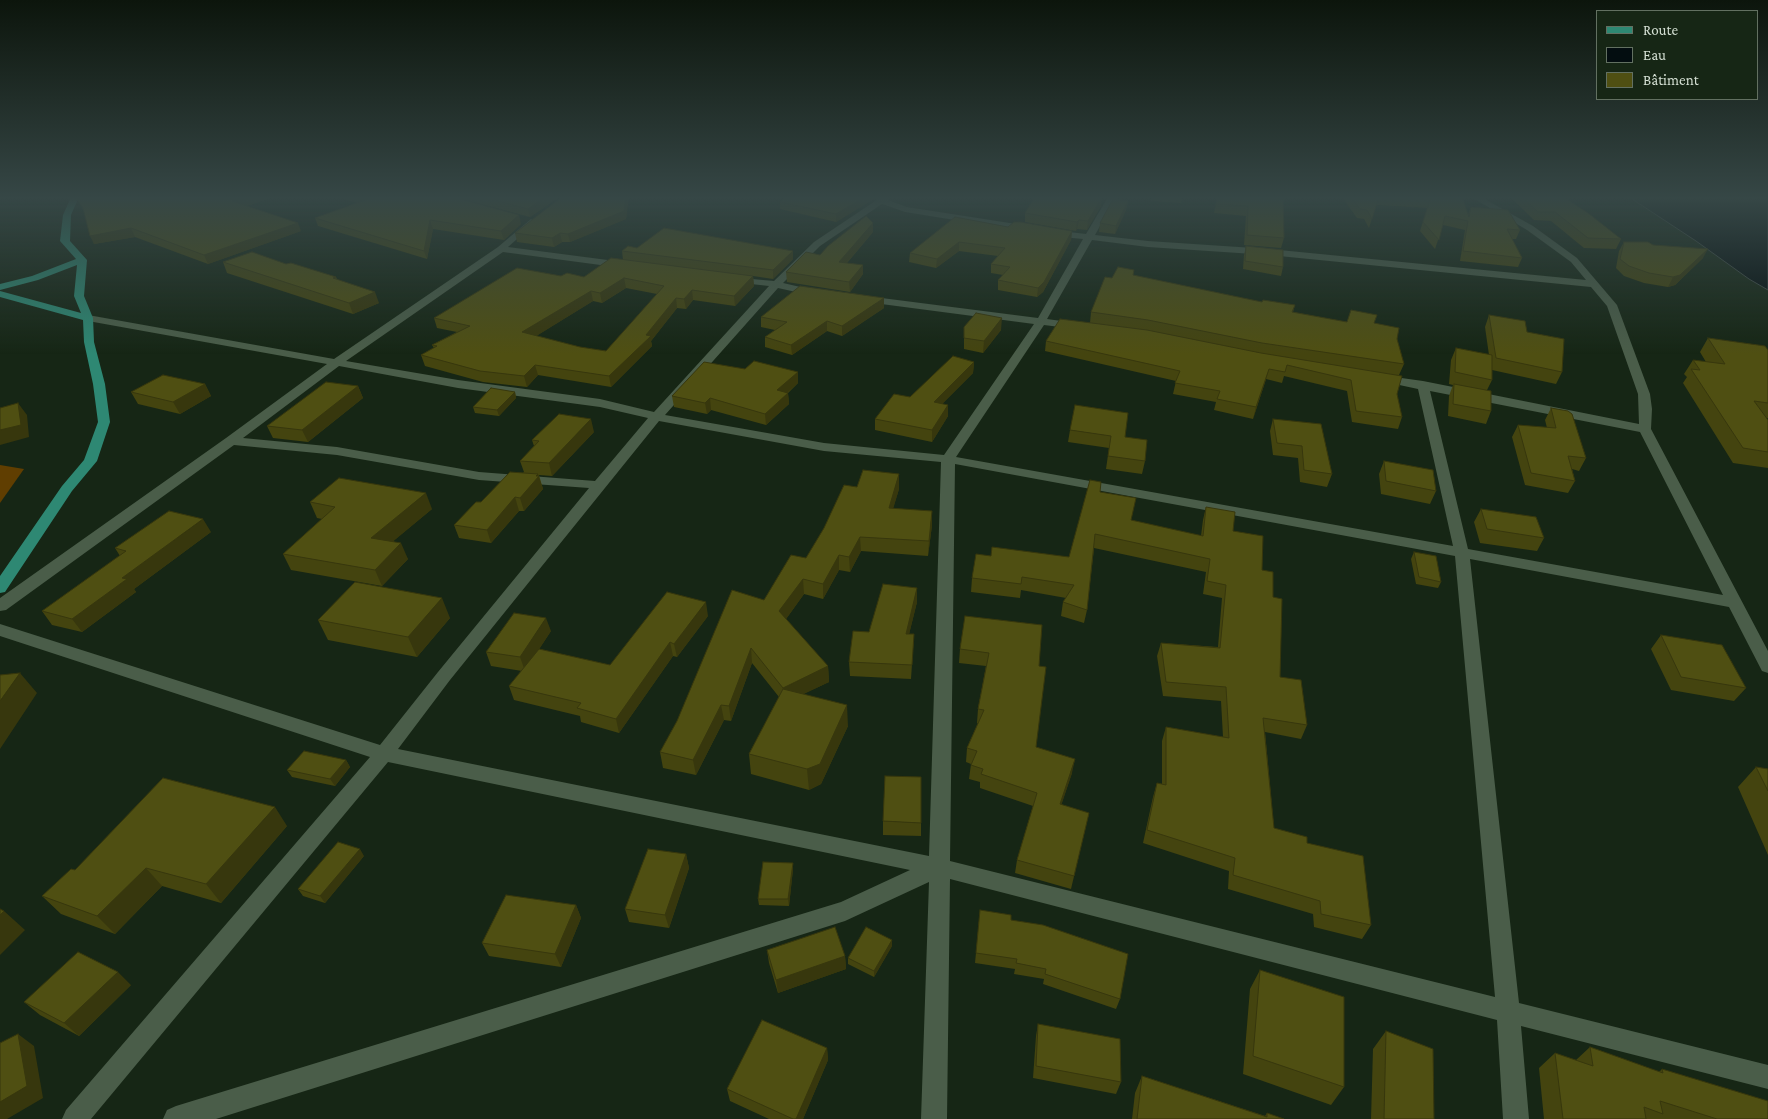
<!DOCTYPE html>
<meta charset="utf-8">
<style>
body{margin:0}
#map{position:relative;width:1768px;height:1119px;overflow:hidden;background:#162615;font-family:"Crimson Pro",serif}
canvas{display:block}
.legend{position:absolute;left:1596px;top:10px;width:162px;height:90px;box-sizing:border-box;background:#162615;border:1px solid #627061;margin:0;padding:6px 9px;list-style:none;font-size:15px;color:#d4dfd3}
.legend li{display:flex;align-items:center;gap:10px;height:25px}
.legend b{width:25px;border:1px solid #627061}
</style>
<div id="map">
<canvas width="1768" height="1119"></canvas>
<ul class="legend">
<li><b style="height:6px;background:#2e8873"></b>Route</li>
<li><b style="height:14px;background:#030d10"></b>Eau</li>
<li><b style="height:14px;background:#4f4f12"></b>Bâtiment</li>
</ul>
</div>
<script>
const c = document.querySelector('canvas').getContext('2d');
c.lineJoin = 'round';
function fillPath(path, color) { c.fillStyle = color; c.fill(path, 'evenodd'); }
const poly = rows => new Path2D(rows.map(r => 'M' + r).join(''));
function trace(path, color, width, dash) { c.strokeStyle = color; c.lineWidth = width; c.lineCap = dash ? 'butt' : 'round'; c.setLineDash(dash || []); c.stroke(path); }
const green = poly([
 [0,465,24,469,0,503]
]);
const water = poly([
 [1629,197,1768,197,1768,290,1749,279,1696,241,1629,197]
]);
const minor = poly([
 [881,197,891,197,888,200,907,207,1029,226,1033,229,1029,232,905,212,882,204,820,246,783,283,818,291,818,295,814,296,778,288,665,415,824,443,944,455,1034,324,866,302,861,299,866,296,1038,318,1083,239,1052,236,1048,233,1052,230,1086,234,1108,197,1116,197,1095,235,1148,241,1269,249,1586,280,1571,262,1527,230,1471,197,1481,197,1533,226,1577,258,1617,305,1650,394,1652,409,1651,429,1768,651,1768,673,1762,671,1729,607,1470,559,1519,1003,1768,1065,1768,1089,1521,1026,1529,1119,1503,1119,1497,1020,950,879,947,1119,921,1119,929,882,845,921,216,1119,163,1119,167,1110,176,1106,841,902,910,870,388,762,91,1119,62,1119,66,1110,370,757,0,636,0,624,380,745,438,672,589,488,479,480,337,455,234,445,6,610,0,611,0,598,226,438,327,364,88,321,84,320,83,318,84,316,88,315,334,359,498,247,531,219,535,222,534,224,508,247,623,262,628,265,623,268,503,252,346,361,458,380,600,399,654,412,769,286,733,282,730,281,730,277,774,281,814,242,881,197],
 [1092,240,1148,247,1269,255,1591,287,1607,306,1638,394,1639,424,1423,381,1380,375,1376,376,1374,378,1376,380,1418,389,1453,546,956,457,1044,325,1076,329,1081,326,1076,323,1047,319,1092,240],
 [339,366,458,388,600,407,648,418,595,481,479,472,337,447,243,438,339,366],
 [1430,391,1640,432,1723,595,1468,549,1430,391],
 [659,421,824,451,941,462,929,856,398,749,450,680,659,421],
 [955,464,1455,556,1495,997,950,861,955,464]
]);
const major = poly([
 [71,197,79,197,71,215,70,241,87,260,84,296,93,318,94,342,105,384,110,422,97,461,72,491,5,592,0,593,0,576,62,486,84,460,98,422,93,384,84,342,83,320,0,297,0,291,81,313,74,296,77,265,38,280,0,290,0,284,32,276,76,259,60,241,63,215,71,197]
]);
const wall = poly([
 [79,197,273,197,247,206,301,231,208,264,135,237,94,244,84,211,77,199],
 [339,197,453,197,521,224,504,240,433,229,427,259,318,226,315,218,357,203],
 [454,197,559,197,530,217],
 [562,197,629,197,626,219,570,242,562,242,554,247,517,242,515,233],
 [786,197,877,197,836,222,780,209,780,202],
 [1152,197,1182,197,1181,203,1151,201],
 [1217,197,1283,197,1284,238,1281,248,1244,245,1246,216,1214,213],
 [1342,197,1462,197,1468,214,1471,207,1520,230,1516,239,1512,239,1522,258,1518,267,1460,261,1465,230,1443,225,1435,249,1420,231,1427,208,1376,205,1369,228,1364,219,1357,218],
 [1510,197,1563,197,1621,239,1616,249,1584,248,1551,221,1534,220],
 [1128,201,1126,210,1115,234,1099,232,1100,223],
 [1101,206,1087,230,1077,229,1076,231,1025,222,1025,213],
 [1008,227,1072,231,1071,240,1043,292,1037,297,998,290,998,280,1003,275,991,273,991,264,998,256,959,251,936,268,909,262,910,253],
 [873,232,847,263,863,274,850,292,787,282,786,272,820,255],
 [1624,242,1653,245,1703,258,1675,285,1668,287,1644,283,1624,276,1616,268,1619,251],
 [1246,246,1283,267,1281,276,1243,269,1244,255],
 [637,248,793,259,773,279,753,276,754,286,735,306,693,300,686,309,677,308,651,341,652,346,611,387,538,375,527,387,483,382,425,366,421,355,434,348,432,345,457,332,437,328,434,318,561,276,584,277,623,260,622,251],
 [626,288,657,294,606,351,580,347,536,336,593,301,602,303],
 [223,262,286,264,336,277,337,279,379,303,353,314,227,273],
 [1133,275,1262,302,1295,305,1293,312,1347,322,1374,323,1397,339,1404,364,1399,375,1397,394,1402,417,1398,429,1352,422,1347,391,1284,376,1282,383,1266,379,1253,419,1214,410,1216,402,1173,394,1176,381,1045,351,1046,341,1090,323,1091,312,1112,278],
 [884,308,842,336,827,331,792,355,765,347,765,337,775,330,761,327,761,317],
 [1489,315,1527,332,1562,372,1556,384,1492,370,1492,380,1487,390,1491,411,1486,424,1448,416,1449,396,1453,385,1449,384,1451,360,1456,348,1489,355,1485,327],
 [964,327,1001,330,983,353,964,349],
 [1708,338,1768,350,1768,418,1766,418,1768,420,1768,468,1733,463,1683,383,1687,377,1684,374,1693,360,1706,362,1700,352],
 [974,362,973,373,942,404,948,416,932,442,875,430,875,419,910,397],
 [745,369,798,372,798,383,788,393,789,404,766,425,711,410,707,414,674,407,672,396],
 [205,384,211,396,180,414,138,404,131,392],
 [358,386,363,398,308,442,273,438,267,426],
 [515,392,516,398,499,416,475,413,473,407],
 [1551,408,1586,458,1579,471,1572,469,1575,481,1568,493,1525,485,1512,437,1518,425,1547,428,1545,420],
 [1273,419,1332,474,1327,487,1300,482,1298,458,1273,455,1270,431],
 [1070,430,1125,437,1145,461,1142,474,1106,469,1109,448,1068,442],
 [594,432,552,476,539,475,543,489,524,511,519,511,491,543,459,538,454,525,481,502,524,472,520,461,534,446,532,440],
 [1384,461,1436,491,1430,504,1381,494,1379,474],
 [857,487,899,489,893,508,932,525,928,556,861,551,850,572,839,570,823,599,804,594,786,619,828,666,829,682,803,694,848,726,821,784,809,790,751,774,749,754,779,697,752,663,731,721,724,720,696,775,663,768,660,752,764,600,806,558],
 [1100,492,1131,520,1201,536,1203,520,1206,507,1233,531,1262,570,1273,597,1280,677,1307,725,1301,739,1265,732,1274,828,1307,843,1371,925,1362,939,1314,927,1313,914,1228,889,1229,871,1143,843,1153,797,1157,783,1162,784,1162,741,1166,727,1223,737,1221,701,1163,696,1157,656,1161,643,1218,647,1222,598,1203,594,1206,572,1094,548,1087,610,1084,623,1061,616,1063,602,1066,598,1021,590,1020,598,971,592,972,578,991,556,1069,557],
 [310,502,432,509,393,541,408,559,382,586,291,570,283,554,322,519,317,518],
 [1481,509,1544,538,1537,551,1480,543,1474,522],
 [211,532,134,589,136,592,82,632,52,625,42,611,120,556,115,548],
 [1414,552,1441,582,1438,588,1416,584,1411,559],
 [917,602,909,634,914,634,911,679,850,676,849,662,869,632],
 [708,616,677,657,673,656,619,733,581,722,580,716,514,700,509,686,522,671,491,666,486,652,551,631,539,649,610,665],
 [965,616,1039,666,1036,747,1072,773,1061,805,1089,813,1071,889,1015,873,1017,860,1033,806,980,788,980,782,969,779,971,764,966,762,967,748,978,723,977,723,978,709,986,666,959,663,960,649],
 [450,618,417,657,328,640,318,620],
 [1661,635,1746,688,1734,701,1671,690,1651,649],
 [346,760,350,767,335,786,292,777,287,770],
 [1756,767,1768,769,1768,855,1738,787],
 [883,821,921,823,921,836,883,835],
 [287,826,221,903,162,886,115,934,61,914,42,896,75,870],
 [686,854,689,868,669,928,629,922,625,909],
 [364,856,325,903,303,896,298,889],
 [793,863,793,869,789,906,759,905,758,899],
 [576,905,581,918,561,967,489,956,482,943],
 [980,910,1011,920,1120,999,1116,1009,1043,984,1044,979,1014,974,1015,969,975,963],
 [892,946,874,977,848,964,848,958],
 [767,950,845,956,846,969,778,993,769,963],
 [1260,970,1344,1087,1331,1105,1243,1074,1250,989],
 [131,985,79,1036,40,1015,24,1002],
 [1038,1024,1121,1082,1116,1094,1033,1078,1036,1036],
 [1386,1031,1434,1119,1371,1119,1373,1049],
 [1590,1047,1659,1072,1662,1069,1768,1119,1544,1119,1539,1068,1555,1053,1576,1060],
 [827,1048,828,1060,803,1119,769,1119,730,1101,727,1089],
 [1142,1076,1265,1116,1267,1113,1284,1119,1132,1119,1135,1093]
]);
const shadedWall = poly([
 [244,197,273,197,236,209,232,201],
 [545,197,559,197,530,217,528,209],
 [626,197,629,197,626,219,570,242,568,234],
 [865,197,877,197,836,222,836,214],
 [1102,197,1101,206,1087,230,1088,221],
 [1128,201,1126,210,1115,234,1116,226],
 [519,215,521,224,504,240,501,231],
 [430,220,433,229,427,259,424,251],
 [1079,220,1077,229,1076,231,1077,222],
 [298,223,301,231,208,264,204,255],
 [873,223,873,232,839,272,839,262],
 [131,228,135,237,94,244,90,236],
 [1072,231,1071,240,1043,292,1037,297,1038,288],
 [560,233,562,242,554,247,552,238],
 [959,242,959,251,936,268,937,259],
 [1708,249,1703,258,1675,285,1668,287,1673,277],
 [793,251,793,259,773,279,773,270],
 [863,265,863,274,850,292,849,282],
 [753,276,754,286,735,306,734,296],
 [624,278,626,288,602,303,600,293],
 [692,290,693,300,686,309,684,299],
 [591,291,593,301,525,343,522,332],
 [375,292,379,303,353,314,349,303],
 [676,298,677,308,651,341,652,346,611,387,609,376,646,335],
 [884,298,884,308,842,336,842,326],
 [1002,318,1001,330,983,353,984,341],
 [827,321,827,331,792,355,791,345],
 [974,362,973,373,933,413,934,402],
 [535,365,538,375,527,387,524,376],
 [1269,369,1266,379,1253,419,1256,407],
 [798,372,798,383,778,401,777,390],
 [205,384,211,396,180,414,173,402],
 [358,386,363,398,308,442,302,430],
 [515,392,516,398,499,416,497,410],
 [788,393,789,404,766,425,765,414],
 [710,398,711,410,707,414,705,403],
 [18,403,27,415,29,437,0,445,0,430],
 [948,405,948,416,932,442,932,430],
 [591,419,594,432,552,476,549,463],
 [538,474,543,489,524,511,520,498],
 [899,474,899,489,889,523,889,508],
 [426,493,432,509,378,554,371,538],
 [515,497,519,511,491,543,487,530],
 [932,511,932,525,928,556,929,541],
 [203,519,211,532,134,589,136,592,82,632,72,619,122,578],
 [860,537,861,551,850,572,849,557],
 [401,543,408,559,382,586,375,570],
 [839,555,839,570,823,599,823,584],
 [803,579,804,594,781,626,779,611],
 [917,588,917,602,906,647,906,634],
 [442,598,450,618,417,657,408,637],
 [706,602,708,616,677,657,674,644],
 [546,618,551,631,525,671,520,657],
 [670,642,673,656,619,733,616,719],
 [751,648,752,663,731,721,729,706],
 [828,666,829,682,785,703,783,688],
 [20,673,37,693,0,749,0,701],
 [721,705,724,720,696,775,693,760],
 [847,705,848,726,821,784,809,790,807,769],
 [1075,759,1072,773,1057,818,1060,804],
 [346,760,350,767,335,786,330,779],
 [275,807,287,826,221,903,206,884],
 [360,849,364,856,325,903,320,896],
 [686,854,689,868,669,928,665,915],
 [793,863,793,869,789,906,788,899],
 [146,868,162,886,115,934,97,916],
 [576,905,581,918,561,967,555,954],
 [4,911,25,930,0,955,0,915],
 [892,940,892,946,874,977,874,971],
 [845,956,846,969,778,993,776,980],
 [118,972,131,985,79,1036,64,1023],
 [18,1034,34,1046,43,1098,7,1119,0,1119,0,1102],
 [827,1048,828,1060,803,1119,796,1119]
]);
const building = poly([
 [79,197,244,197,232,201,298,223,204,255,131,228,90,236,83,208,77,199,79,197],
 [361,197,453,197,519,215,501,231,430,220,424,251,315,218,368,199,361,197],
 [483,197,545,197,528,209,483,197],
 [562,197,626,197,624,211,568,234,560,233,552,238,515,233,562,197],
 [786,197,865,197,836,214,780,202,786,197],
 [1035,197,1102,197,1088,221,1079,220,1077,222,1025,213,1035,197],
 [1167,197,1182,197,1182,198,1167,197],
 [1217,197,1283,197,1284,238,1247,235,1248,206,1216,204,1217,197],
 [1351,197,1379,197,1372,219,1367,210,1360,209,1351,197],
 [1386,197,1462,197,1469,217,1471,207,1508,210,1520,230,1507,229,1522,258,1463,251,1468,221,1445,216,1439,240,1423,222,1430,200,1386,197],
 [1522,197,1563,197,1588,213,1621,239,1588,238,1555,212,1538,212,1522,197],
 [1113,199,1128,201,1116,226,1100,223,1113,199],
 [866,216,873,223,839,262,863,265,849,282,786,272,806,252,820,255,828,246,866,216],
 [955,217,1008,227,1014,222,1020,222,1072,231,1044,282,1038,288,998,280,1010,267,991,264,1005,248,959,242,937,259,910,253,955,217],
 [664,228,793,251,773,270,622,251,628,246,637,248,664,228],
 [1624,242,1648,242,1653,245,1708,249,1680,275,1673,277,1649,273,1629,266,1620,259,1624,242],
 [1246,246,1283,250,1283,267,1245,261,1246,246],
 [252,252,286,264,291,263,336,277,333,278,375,292,349,303,223,262,252,252],
 [611,258,753,276,734,296,692,290,684,299,676,298,646,335,651,336,609,376,535,365,524,376,480,371,421,355,437,346,432,345,470,326,434,318,517,268,561,276,567,273,584,277,611,258],
 [624,278,664,286,606,351,580,347,522,332,591,291,600,293,624,278],
 [1118,267,1134,270,1133,275,1262,302,1263,300,1295,305,1292,312,1347,322,1351,310,1377,315,1374,323,1399,328,1397,339,1404,364,1262,343,1148,320,1091,312,1105,277,1112,278,1118,267],
 [800,286,884,298,842,326,827,321,791,345,765,337,787,322,761,317,800,286],
 [976,313,1002,318,984,341,964,338,964,327,976,313],
 [1489,315,1525,321,1527,332,1564,339,1562,372,1496,358,1489,315],
 [1060,319,1147,330,1261,353,1402,376,1397,394,1402,417,1356,411,1351,380,1287,365,1285,372,1269,369,1256,407,1217,399,1220,391,1175,383,1180,371,1046,341,1060,319],
 [1708,338,1765,346,1768,350,1768,403,1754,401,1768,420,1768,452,1743,448,1691,369,1700,370,1693,360,1725,364,1708,338],
 [1456,348,1492,355,1492,380,1455,372,1456,348],
 [953,356,974,362,934,402,948,405,932,430,875,419,894,394,910,397,953,356],
 [754,361,798,372,777,390,788,393,765,414,710,398,705,403,672,396,704,362,745,369,754,361],
 [163,375,205,384,173,402,131,392,163,375],
 [326,382,358,386,302,430,267,426,326,382],
 [1454,384,1491,391,1491,411,1453,404,1454,384],
 [491,388,515,392,497,410,473,407,491,388],
 [18,403,21,425,0,430,0,408,18,403],
 [1075,405,1128,413,1125,437,1147,440,1145,461,1108,456,1111,436,1070,430,1075,405],
 [1551,408,1568,411,1572,414,1586,458,1568,456,1575,481,1531,473,1518,425,1556,428,1551,408],
 [559,414,591,419,549,463,520,461,539,441,532,440,559,414],
 [1273,419,1321,424,1332,474,1304,470,1302,446,1277,443,1273,419],
 [1384,461,1433,470,1436,491,1386,481,1384,461],
 [863,470,899,474,889,508,932,511,929,541,860,537,849,557,839,555,823,584,803,579,779,611,828,666,783,688,751,648,729,706,721,705,693,760,660,752,677,721,732,590,764,600,791,555,806,558,824,528,844,485,857,487,863,470],
 [510,472,538,474,536,476,539,476,520,498,515,497,487,530,454,525,476,502,481,502,510,472],
 [339,478,426,493,371,538,401,543,375,570,283,554,335,507,310,502,339,478],
 [1090,480,1101,482,1100,492,1136,498,1131,520,1203,536,1206,507,1235,512,1233,531,1263,536,1262,570,1273,572,1273,597,1282,599,1280,677,1301,680,1307,725,1263,718,1274,828,1307,837,1307,843,1363,856,1371,925,1321,914,1320,901,1233,875,1235,858,1147,830,1157,783,1166,785,1166,727,1229,738,1226,687,1166,682,1161,643,1220,648,1226,585,1207,581,1210,559,1095,534,1087,610,1063,602,1074,585,1022,577,1021,584,972,578,976,554,991,556,992,547,1069,557,1090,480],
 [1481,509,1536,517,1544,538,1487,529,1481,509],
 [169,511,203,519,122,578,127,579,72,619,42,611,126,551,115,548,169,511],
 [1414,552,1436,556,1441,582,1419,577,1414,552],
 [355,582,442,598,408,637,318,620,355,582],
 [883,584,917,588,906,634,914,634,912,665,849,662,853,631,869,632,883,584],
 [667,592,706,602,674,644,670,642,616,719,577,708,581,703,509,686,539,649,610,665,667,592],
 [514,613,546,618,520,657,486,652,514,613],
 [965,616,1042,625,1039,666,1046,667,1036,747,1075,759,1060,804,1089,813,1074,876,1017,860,1037,793,981,774,983,769,971,765,977,751,967,748,984,710,978,709,989,653,960,649,965,616],
 [1661,635,1722,645,1746,688,1681,677,1661,635],
 [20,673,0,701,0,675,20,673],
 [783,689,847,705,820,764,807,769,749,754,783,689],
 [304,751,346,760,330,779,287,770,304,751],
 [1756,767,1768,769,1768,791,1756,767],
 [885,776,921,777,921,823,883,821,885,776],
 [163,778,275,807,206,884,146,868,97,916,42,896,71,869,75,870,163,778],
 [338,842,360,849,320,896,298,889,338,842],
 [648,849,686,854,665,915,625,909,648,849],
 [763,862,793,863,788,899,758,899,763,862],
 [506,895,576,905,555,954,482,943,506,895],
 [0,909,4,911,0,915,0,909],
 [980,910,1011,915,1011,920,1043,925,1128,954,1120,999,1045,974,1046,969,1016,963,1017,959,976,953,980,910],
 [835,927,845,956,776,980,767,950,835,927],
 [866,927,892,940,874,971,848,958,866,927],
 [78,952,118,972,64,1023,24,1002,78,952],
 [1260,970,1344,997,1344,1087,1253,1056,1260,970],
 [762,1020,827,1048,796,1119,793,1119,727,1089,762,1020],
 [1038,1024,1120,1039,1121,1082,1036,1066,1038,1024],
 [1386,1031,1433,1049,1434,1119,1384,1119,1386,1031],
 [18,1034,27,1086,0,1102,0,1043,18,1034],
 [1590,1047,1663,1073,1662,1069,1768,1101,1768,1119,1717,1119,1660,1101,1663,1114,1644,1107,1646,1119,1563,1119,1555,1053,1593,1066,1590,1047],
 [1142,1076,1267,1117,1267,1113,1284,1119,1137,1119,1142,1076]
]);
fillPath(green, '#603e01');
fillPath(water, '#030d10');
trace(water, '#424c4a', 1);
fillPath(minor, '#4a5d49');
fillPath(major, '#2e8873');
fillPath(wall, '#44440f');
fillPath(shadedWall, '#37370d');
fillPath(building, '#4f4f12');
trace(building, '#37370d', 1);
const sky = c.createLinearGradient(0, 0, 0, 354);
sky.addColorStop(0, '#0c150c');
sky.addColorStop(0.56, '#364746');
sky.addColorStop(1, '#36474600');
c.fillStyle = sky;
c.fillRect(0, 0, 1768, 354);
</script>
